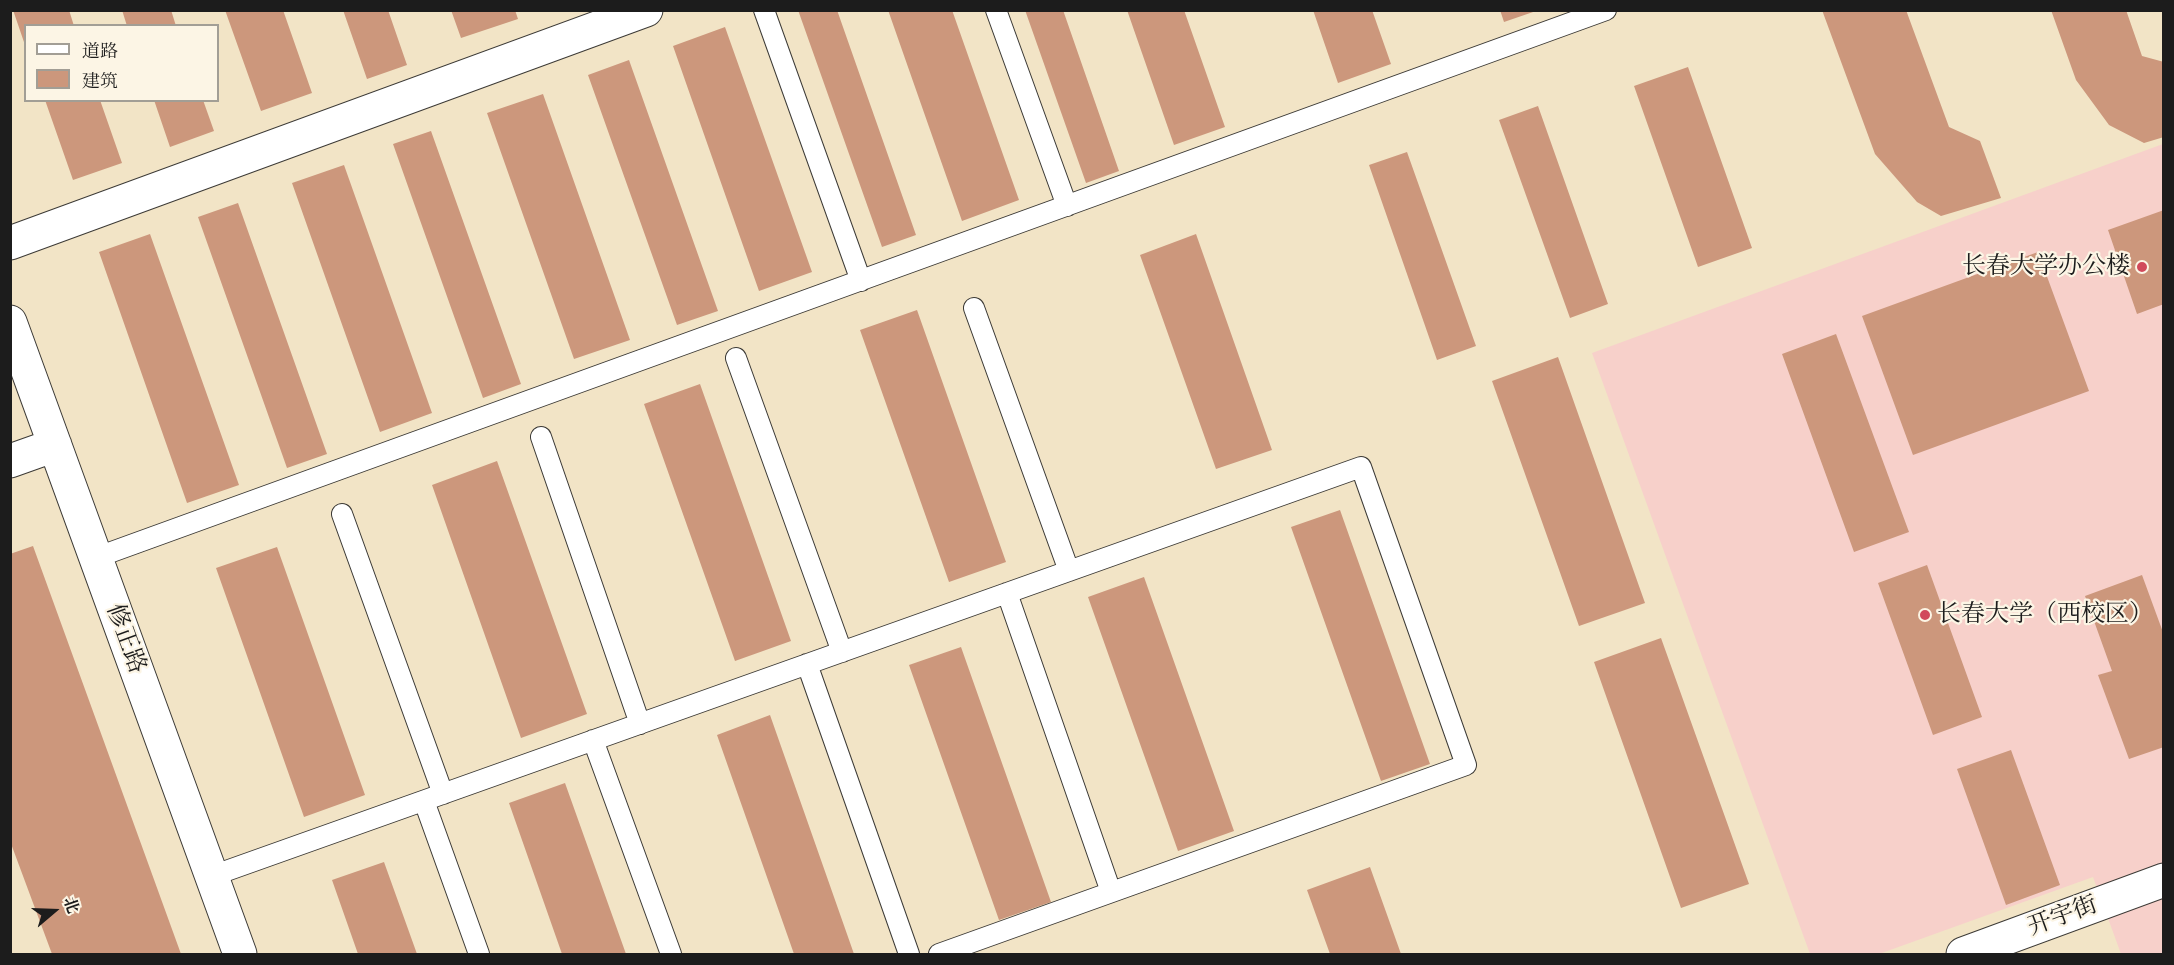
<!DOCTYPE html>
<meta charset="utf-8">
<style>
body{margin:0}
#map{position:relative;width:2174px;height:965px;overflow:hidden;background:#f2e4c6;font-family:"Libre Bodoni","Noto Serif SC",serif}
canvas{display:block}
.frame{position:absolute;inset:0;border:12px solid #1c1c1c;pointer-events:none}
.legend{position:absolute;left:24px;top:24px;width:195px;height:78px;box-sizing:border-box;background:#fcf5e5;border:2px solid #a29e95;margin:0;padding:8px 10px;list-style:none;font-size:18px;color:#1c1c1c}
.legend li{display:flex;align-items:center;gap:12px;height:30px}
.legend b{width:30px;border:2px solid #a29e95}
.north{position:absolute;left:24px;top:881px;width:60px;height:60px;-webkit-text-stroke:4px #fcf5e5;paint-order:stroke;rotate:71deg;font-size:16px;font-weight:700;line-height:24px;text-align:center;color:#1c1c1c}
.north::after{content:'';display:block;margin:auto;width:21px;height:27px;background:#1c1c1c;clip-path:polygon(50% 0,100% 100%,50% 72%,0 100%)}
</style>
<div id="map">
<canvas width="2174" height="965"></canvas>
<div class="frame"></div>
<ul class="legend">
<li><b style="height:8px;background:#fff"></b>道路</li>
<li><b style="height:16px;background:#cc977c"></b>建筑</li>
</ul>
<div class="north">北</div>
</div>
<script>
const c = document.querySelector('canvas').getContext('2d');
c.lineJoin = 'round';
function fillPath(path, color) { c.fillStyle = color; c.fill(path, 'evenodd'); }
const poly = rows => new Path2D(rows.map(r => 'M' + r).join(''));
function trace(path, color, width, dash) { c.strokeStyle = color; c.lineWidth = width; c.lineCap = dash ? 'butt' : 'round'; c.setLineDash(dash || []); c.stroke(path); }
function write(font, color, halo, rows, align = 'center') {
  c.font = font + ' "Libre Bodoni","Noto Serif SC",serif'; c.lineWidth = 4.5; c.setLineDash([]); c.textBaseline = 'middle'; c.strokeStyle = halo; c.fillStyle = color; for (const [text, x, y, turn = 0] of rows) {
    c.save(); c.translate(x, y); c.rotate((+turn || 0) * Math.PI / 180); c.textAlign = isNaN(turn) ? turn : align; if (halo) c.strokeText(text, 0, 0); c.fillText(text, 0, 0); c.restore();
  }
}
const built = poly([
 [2163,144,2163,954,2121,954,2093,877,1879,954,1810,954,1592,353]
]);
const building = poly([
 [13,10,69,10,74,26,26,26,25,45],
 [122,10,171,10,176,26,127,26],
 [225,10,283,10,312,93,261,111],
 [343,10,388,10,407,65,367,79],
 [451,10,515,10,518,19,461,38],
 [798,10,837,10,916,235,882,247],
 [888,10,952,10,1019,200,962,221],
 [1025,10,1063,10,1119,171,1086,183],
 [1127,10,1184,10,1225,127,1174,145],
 [1313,10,1372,10,1391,64,1338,83],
 [1500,10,1536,10,1536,11,1504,22],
 [1822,10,1906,10,1949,127,1980,141,2001,198,1941,216,1917,202,1875,154],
 [2051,10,2126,10,2142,56,2164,62,2164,137,2144,143,2109,125,2076,80],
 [725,27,812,272,759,291,673,46],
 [629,60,718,311,677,325,588,75],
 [1688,67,1752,248,1698,267,1634,86],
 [543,94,630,340,574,359,487,113],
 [45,100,100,100,122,163,73,180],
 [154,100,203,100,214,131,170,147],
 [1538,106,1608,304,1570,318,1499,120],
 [431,131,521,384,483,398,393,144],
 [1407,152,1476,346,1437,360,1369,165],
 [344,165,432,413,380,432,292,183],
 [238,203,327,454,287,468,198,217],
 [2164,210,2164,304,2137,314,2108,230],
 [150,234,239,485,187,503,99,252],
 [1196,234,1272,450,1216,469,1140,255],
 [2038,252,2089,391,1913,455,1862,316],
 [917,310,1006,562,949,582,860,330],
 [1836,334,1909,532,1854,552,1782,354],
 [1558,357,1645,603,1579,626,1492,381],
 [700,384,791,641,735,661,644,404],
 [497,461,587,714,521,738,432,485],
 [1340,510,1430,764,1381,781,1291,527],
 [33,546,181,954,52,954,10,841,10,554],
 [277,547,365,795,304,817,216,568],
 [1927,565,1982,717,1933,735,1878,583],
 [2142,575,2164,635,2164,747,2129,759,2098,675,2112,671,2085,596],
 [1144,577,1234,831,1178,851,1088,597],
 [1661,638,1749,884,1681,908,1594,662],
 [961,647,1051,902,999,920,909,665],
 [770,715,854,954,794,954,717,735],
 [2011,750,2060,885,2006,905,1957,769],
 [565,783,626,954,562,954,509,803],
 [384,862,417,954,358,954,332,880],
 [1370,867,1401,954,1330,954,1307,890]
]);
const lane = poly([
 [764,10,861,281],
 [996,10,1067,206],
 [974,308,1069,571],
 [736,358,842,652],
 [541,437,640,724],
 [342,514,443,794],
 [95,558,1606,10],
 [1007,593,1111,892],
 [807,664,909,954],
 [593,740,671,954],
 [424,801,479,954],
 [212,876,1361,467,1466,765,939,954]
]);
const street = poly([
 [10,243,646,10]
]);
const secondary = poly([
 [10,322,240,954],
 [10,461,55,445],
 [1963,954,2164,880]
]);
const markers = [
 [2142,267,6,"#d1495b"],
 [1925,615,6,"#d1495b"]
];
const poiNames = [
 ["长春大学办公楼",2130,267],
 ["长春大学（西校区）",1937,615,"left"]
];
const streetNames = [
 ["修正路",125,639,70],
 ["开宇街",2063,917,-20]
];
fillPath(built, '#f7d0ca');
fillPath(building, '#cc977c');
trace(lane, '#3c3a36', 22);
trace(street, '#3c3a36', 35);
trace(secondary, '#3c3a36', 35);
trace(lane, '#fff', 20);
trace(street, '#fff', 33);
trace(secondary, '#fff', 33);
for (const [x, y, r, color] of markers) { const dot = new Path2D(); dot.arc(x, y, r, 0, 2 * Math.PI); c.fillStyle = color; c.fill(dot); trace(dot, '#fcf5e5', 2); }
write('24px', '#1c1c1c', '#fcf5e5', poiNames, 'right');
write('24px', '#1c1c1c', '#fcf5e5', streetNames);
</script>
